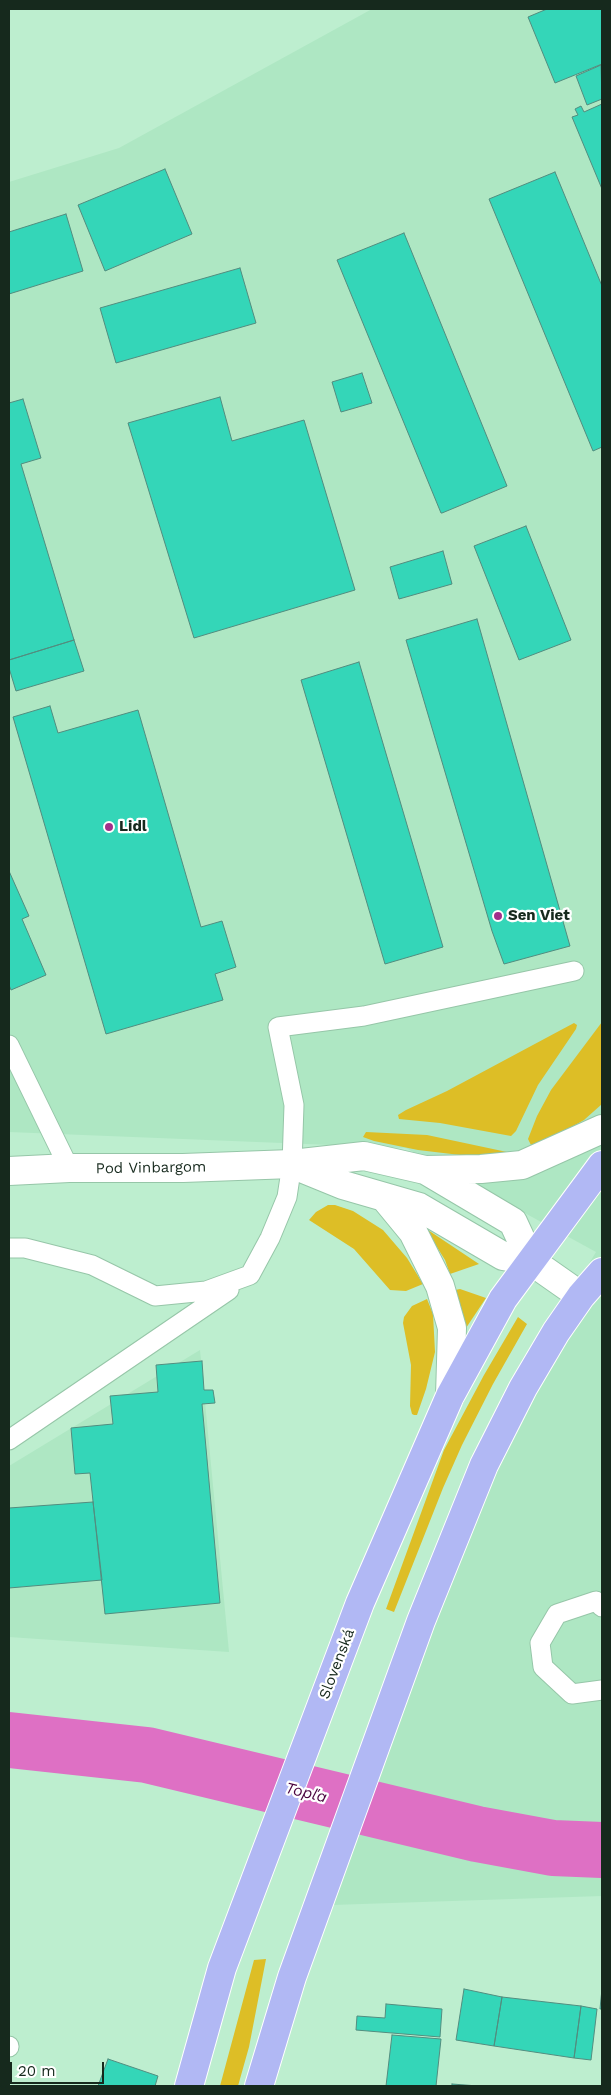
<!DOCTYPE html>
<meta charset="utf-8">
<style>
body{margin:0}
#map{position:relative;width:611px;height:2095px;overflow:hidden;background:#bdeecf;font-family:"Work Sans",sans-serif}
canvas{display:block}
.frame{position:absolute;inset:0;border:10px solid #16291d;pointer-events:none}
.scale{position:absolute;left:10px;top:2062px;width:94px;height:22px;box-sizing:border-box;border:2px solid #16291d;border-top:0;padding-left:6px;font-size:15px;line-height:18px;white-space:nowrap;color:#16291d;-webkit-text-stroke:4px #fff;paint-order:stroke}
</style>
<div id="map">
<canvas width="611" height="2095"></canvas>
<div class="frame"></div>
<div class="scale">20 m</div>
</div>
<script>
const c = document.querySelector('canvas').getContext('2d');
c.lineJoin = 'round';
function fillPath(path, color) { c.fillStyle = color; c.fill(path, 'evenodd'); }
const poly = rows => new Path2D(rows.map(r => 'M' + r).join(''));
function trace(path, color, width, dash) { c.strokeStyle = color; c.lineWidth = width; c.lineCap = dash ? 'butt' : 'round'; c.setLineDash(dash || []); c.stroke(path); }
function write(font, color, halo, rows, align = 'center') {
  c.font = font + ' "Work Sans",sans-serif'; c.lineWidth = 4.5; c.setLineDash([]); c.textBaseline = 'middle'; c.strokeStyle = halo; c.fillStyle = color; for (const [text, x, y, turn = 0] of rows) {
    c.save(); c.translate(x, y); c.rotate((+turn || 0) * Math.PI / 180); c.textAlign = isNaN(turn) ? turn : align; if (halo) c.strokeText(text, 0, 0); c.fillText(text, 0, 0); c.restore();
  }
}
const built = poly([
 [372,9,602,9,602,1896,332,1905,519,1380,596,1252,406,1148,9,1132,9,182,119,148],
 [200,1350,229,1652,9,1637,9,1466]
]);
const green = poly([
 [602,1022,602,1104,584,1120,552,1138,531,1145,528,1139,537,1116,551,1090],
 [574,1023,577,1025,576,1029,538,1085,516,1131,511,1136,440,1123,399,1119,398,1115,406,1110,447,1091],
 [366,1132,427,1135,507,1152,477,1157,418,1150,374,1141,363,1137],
 [328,1205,335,1205,353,1211,383,1230,407,1258,423,1284,406,1291,390,1290,354,1249,309,1220,316,1212],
 [425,1228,479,1264,450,1274,445,1260],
 [460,1289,486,1298,466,1328,462,1329,455,1290],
 [427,1299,433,1314,435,1352,426,1389,417,1415,414,1415,412,1414,410,1406,411,1365,403,1323,404,1317,412,1306],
 [518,1317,527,1324,493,1384,462,1445,443,1488,394,1612,386,1609,444,1450,484,1375],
 [266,1959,249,2047,238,2086,220,2086,254,1960]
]);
const river = poly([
 [9,1740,147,1755,477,1834,553,1848,602,1850]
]);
const building = poly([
 [547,9,602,9,602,64,555,83,528,17,547,9],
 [601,65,602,99,587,105,576,76,601,65],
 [602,104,602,189,572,117,578,115,575,109,581,106,584,112,602,104],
 [165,169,192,234,105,271,78,205,165,169],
 [555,172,602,286,602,447,593,451,489,199,555,172],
 [66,214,83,271,9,294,9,232,66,214],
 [404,233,507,486,442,513,441,513,337,260,404,233],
 [240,268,256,323,116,363,100,308,240,268],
 [362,373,372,403,341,412,332,382,362,373],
 [220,397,232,441,304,420,355,590,194,638,128,423,220,397],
 [23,399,41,458,21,464,74,640,9,660,9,403,23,399],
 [526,526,571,640,519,660,474,546,526,526],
 [443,551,452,584,399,599,390,567,443,551],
 [477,619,570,946,504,964,492,931,406,640,477,619],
 [74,640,84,671,16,691,9,668,9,660,74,640],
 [359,662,443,947,385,964,301,680,359,662],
 [50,706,58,733,138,710,201,927,222,921,236,967,215,974,223,1000,106,1034,13,717,50,706],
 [9,871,29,916,22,919,46,975,11,990,9,985,9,871],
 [202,1361,204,1390,213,1390,215,1403,202,1404,220,1603,105,1614,90,1473,75,1474,71,1428,113,1424,110,1396,158,1392,156,1365,202,1361],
 [93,1502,102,1580,9,1588,9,1508,93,1502],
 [464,1989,502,1997,494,2046,456,2040,464,1989],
 [602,1989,602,2009,600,2009,602,1989],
 [502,1997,581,2006,574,2058,494,2046,502,1997],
 [386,2004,442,2009,440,2037,356,2030,357,2016,385,2018,386,2004],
 [581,2006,597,2009,591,2060,574,2058,581,2006],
 [392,2035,441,2039,436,2086,386,2086,392,2035],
 [108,2059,158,2076,155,2086,98,2086,108,2059],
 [452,2084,478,2086,452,2086,452,2084]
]);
const service = poly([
 [9,1045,69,1168],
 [9,1248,25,1248,92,1265,155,1296,206,1291,250,1275,270,1238,287,1197,292,1164,294,1105,278,1027,364,1016,574,971],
 [9,1440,229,1290],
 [602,1607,596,1601,557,1614,540,1643,543,1667,572,1694,602,1690],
 [9,2047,9,2046]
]);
const minor = poly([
 [294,1165,343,1185,419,1207,503,1256,531,1261,581,1296],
 [9,1171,69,1168,183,1168,292,1164,364,1156,425,1170,481,1169,522,1165,602,1129],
 [427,1171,513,1222,531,1261],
 [385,1198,413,1232,440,1286,452,1328,450,1396]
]);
const primary = poly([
 [189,2086,222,1968,360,1603,450,1396,503,1299,602,1165],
 [259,2086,292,1977,421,1621,484,1465,523,1388,556,1332,581,1296,602,1272]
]);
const markers = [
 [109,827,5,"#a12f8b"],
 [498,916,5,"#a12f8b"]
];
const poiNames = [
 ["Lidl",119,827],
 ["Sen Viet",508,916]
];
const streetNames = [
 ["Pod Vinbargom",151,1168,-1],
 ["Slovenská",337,1664,-69]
];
const waterNames = [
 ["Topľa",306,1793,14]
];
fillPath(built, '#aee7c3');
fillPath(green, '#ddbe26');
trace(river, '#de70c4', 56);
fillPath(building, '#34d6b8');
trace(building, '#528d7f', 1);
trace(service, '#96c6a8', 21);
trace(minor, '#96c6a8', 30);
trace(primary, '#fff', 30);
trace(service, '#fff', 19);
trace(minor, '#fff', 28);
trace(primary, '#b1b8f4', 28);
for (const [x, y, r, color] of markers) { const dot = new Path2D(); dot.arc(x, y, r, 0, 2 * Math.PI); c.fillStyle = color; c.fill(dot); trace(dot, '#fff', 2); }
write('bold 15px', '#16291d', '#fff', poiNames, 'left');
write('15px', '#16291d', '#fff', streetNames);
write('italic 16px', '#4a033e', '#fff', waterNames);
</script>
